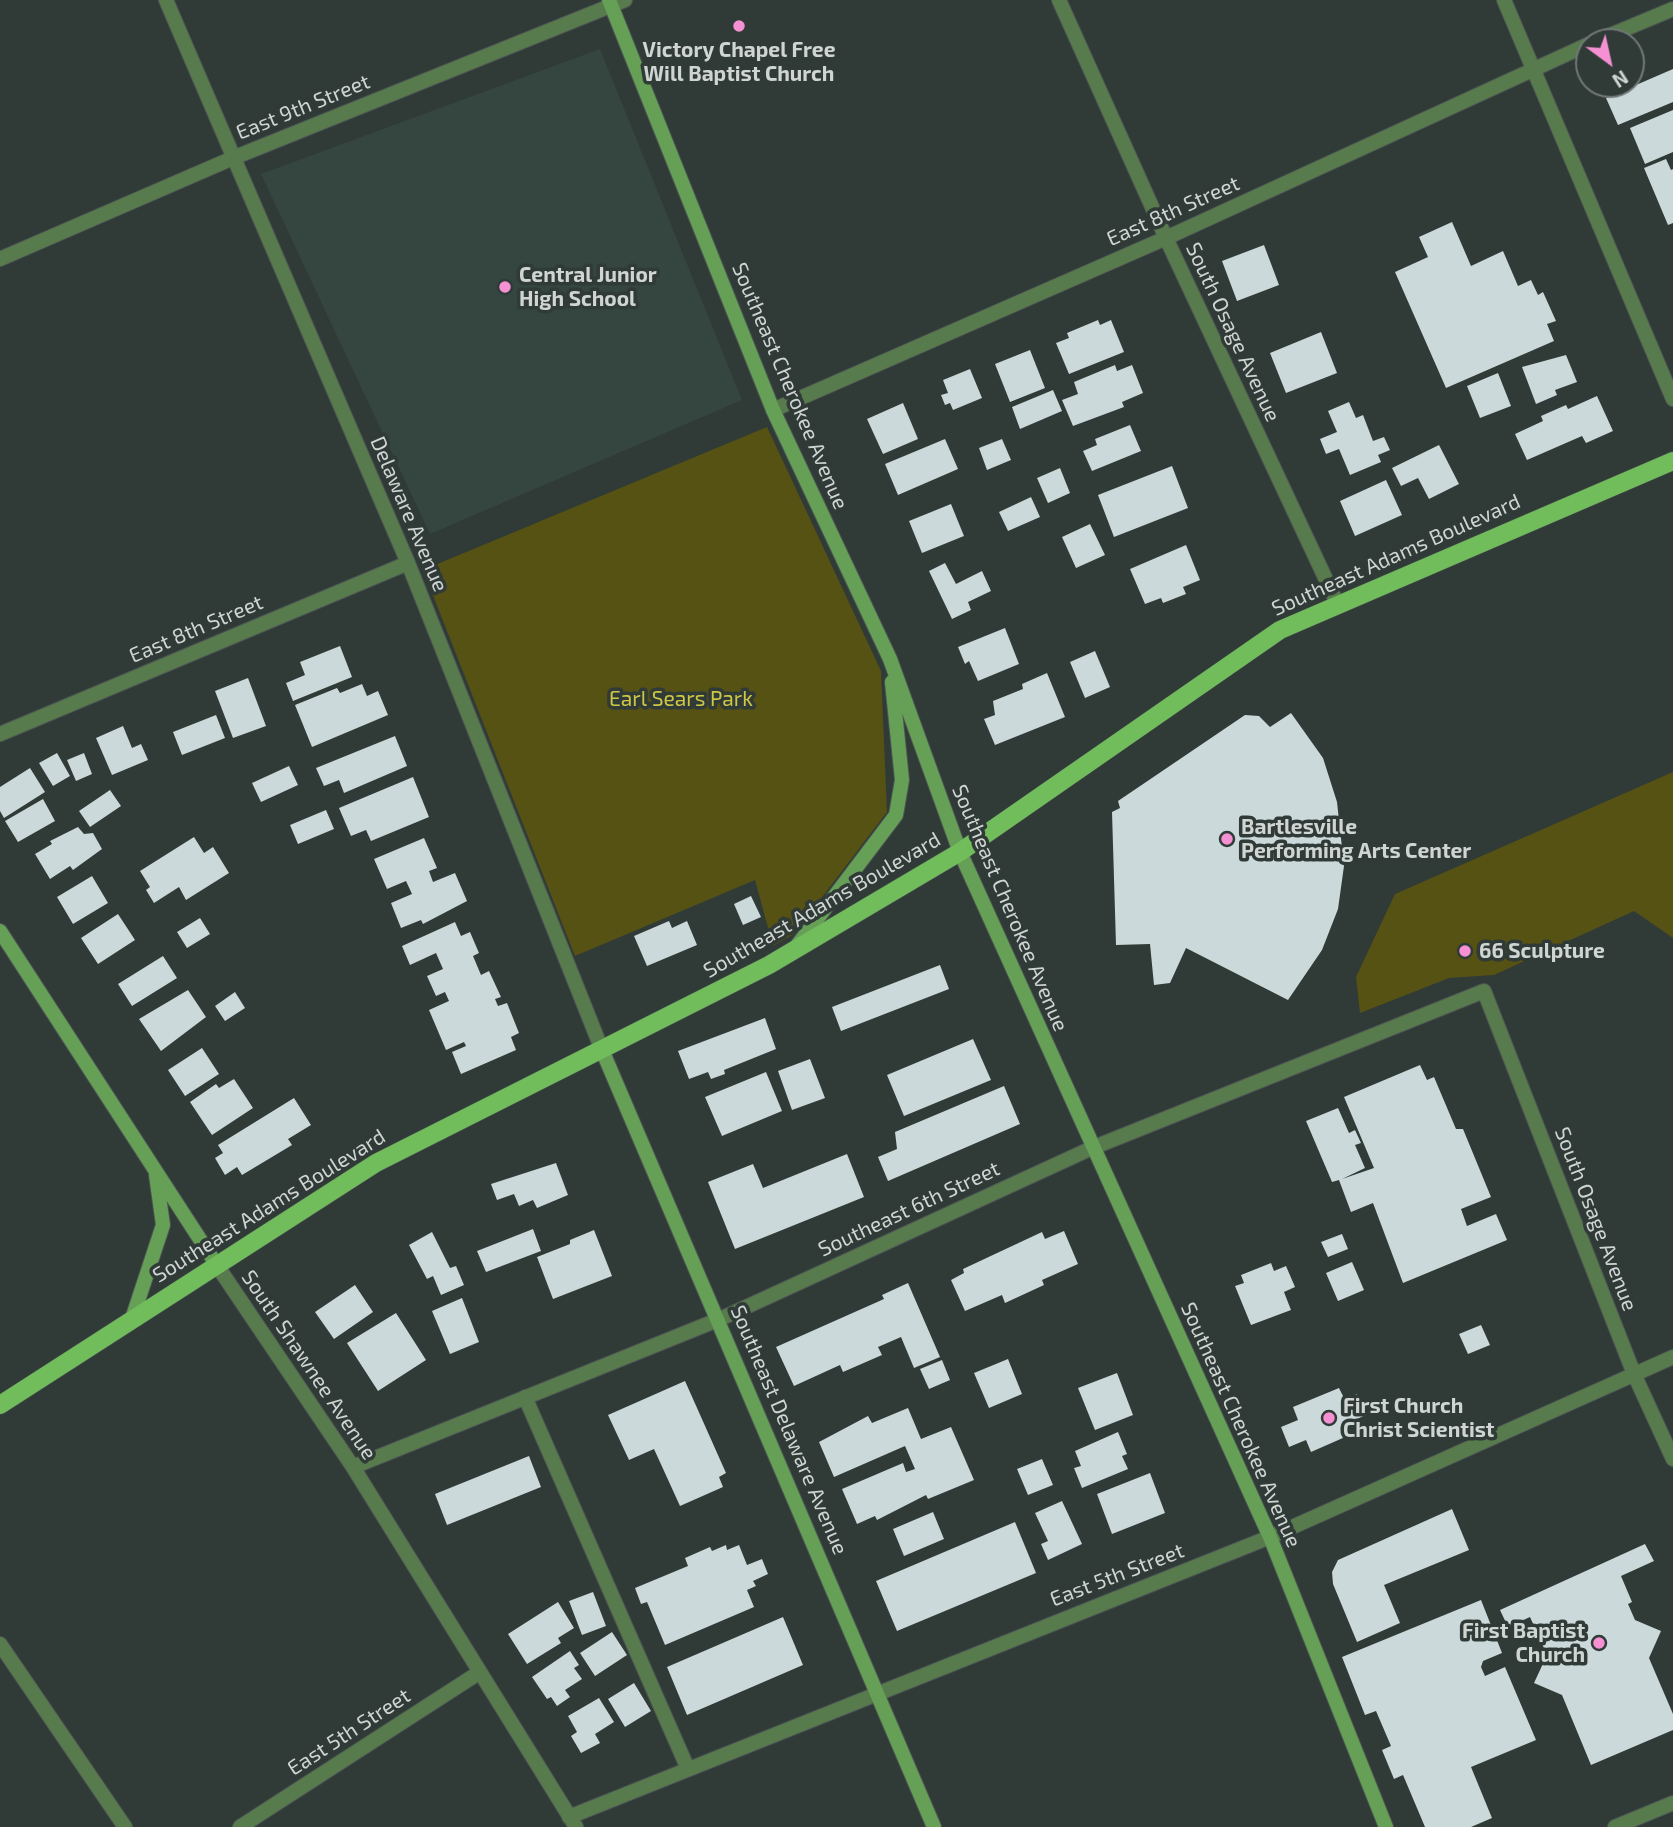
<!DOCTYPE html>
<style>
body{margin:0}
#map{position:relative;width:1673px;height:1827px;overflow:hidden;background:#303a37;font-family:"Exo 2",sans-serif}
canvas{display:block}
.north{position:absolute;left:1575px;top:28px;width:70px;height:70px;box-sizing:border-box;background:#303a37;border:2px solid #707875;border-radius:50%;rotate:147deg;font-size:19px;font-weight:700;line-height:28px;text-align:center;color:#cfd5d3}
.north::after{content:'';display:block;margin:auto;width:24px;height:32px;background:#f591d2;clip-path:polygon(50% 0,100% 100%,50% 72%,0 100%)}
</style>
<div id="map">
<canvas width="1673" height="1827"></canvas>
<div class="north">N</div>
</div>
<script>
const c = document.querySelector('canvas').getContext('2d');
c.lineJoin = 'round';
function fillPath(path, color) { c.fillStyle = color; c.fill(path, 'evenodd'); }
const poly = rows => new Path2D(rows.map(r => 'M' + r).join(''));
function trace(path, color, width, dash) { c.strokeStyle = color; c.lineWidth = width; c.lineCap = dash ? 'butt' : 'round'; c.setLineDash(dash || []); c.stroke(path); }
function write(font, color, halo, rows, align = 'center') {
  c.font = font + ' "Exo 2",sans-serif'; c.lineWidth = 7; c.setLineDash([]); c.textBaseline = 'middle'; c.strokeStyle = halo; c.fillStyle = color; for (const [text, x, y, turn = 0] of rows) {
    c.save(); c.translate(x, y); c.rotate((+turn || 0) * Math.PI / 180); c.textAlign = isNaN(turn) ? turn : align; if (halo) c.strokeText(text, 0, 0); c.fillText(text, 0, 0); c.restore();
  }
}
const built = poly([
 [600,49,742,400,430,534,261,174]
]);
const green = poly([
 [767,427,881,671,887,812,794,934,773,946,755,880,575,956,423,570],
 [1673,772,1673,938,1634,911,1494,975,1449,978,1360,1013,1356,977,1395,894]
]);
const building = poly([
 [1673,69,1673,102,1618,125,1606,98],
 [1673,110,1673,152,1645,164,1630,128],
 [1666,159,1671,170,1673,169,1673,223,1668,225,1644,168],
 [1452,222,1471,266,1503,251,1518,286,1531,280,1538,295,1543,292,1556,321,1547,324,1554,341,1446,388,1395,272,1428,257,1419,237],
 [1264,245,1279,285,1237,301,1222,261],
 [1098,320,1100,325,1111,320,1124,352,1069,374,1056,343,1069,338,1067,333],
 [1321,332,1337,373,1286,393,1270,353],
 [1030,350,1045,388,1010,402,995,364],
 [1566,355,1577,382,1555,390,1557,395,1536,404,1522,367],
 [1115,365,1117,371,1132,365,1143,393,1122,402,1124,407,1073,426,1062,400,1078,394,1074,382],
 [970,369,982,398,953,410,950,403,945,405,941,395,948,393,943,380],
 [1498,373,1511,406,1480,418,1467,386],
 [1053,390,1062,411,1020,429,1012,407],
 [1597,396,1613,431,1586,443,1582,436,1527,460,1515,434,1543,421,1541,416,1566,405,1568,409],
 [1349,402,1356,418,1363,415,1373,441,1384,437,1390,450,1378,455,1381,462,1350,475,1339,449,1326,454,1320,439,1337,432,1328,411],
 [903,403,918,439,883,454,867,419],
 [1130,425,1141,451,1092,471,1083,451,1097,445,1095,439],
 [945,439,958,469,898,495,885,464],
 [1002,439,1011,460,987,470,979,448],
 [1439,445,1459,484,1429,499,1418,478,1401,486,1392,468],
 [1172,466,1188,508,1114,537,1098,495],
 [1060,468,1070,493,1048,503,1037,478],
 [1386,480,1402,515,1355,536,1340,501],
 [1031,497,1040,517,1008,531,999,512],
 [951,504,964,536,922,553,909,521],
 [1090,524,1105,555,1076,568,1062,537],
 [1186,545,1200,580,1183,587,1186,594,1163,603,1161,598,1145,604,1130,569],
 [945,563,956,584,982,571,991,591,968,602,971,610,952,619,929,571],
 [1005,628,1019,664,978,681,969,661,965,664,958,647],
 [340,646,352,677,293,701,286,683,305,675,300,662],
 [1095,651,1110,687,1085,698,1070,662],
 [1047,673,1065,717,995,745,984,719,995,715,993,701,1023,689,1022,684],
 [248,678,266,726,233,738,215,691],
 [362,684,367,696,378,691,388,715,312,747,295,705,337,688,340,693],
 [1291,713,1323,758,1337,802,1344,866,1338,909,1322,950,1288,1000,1186,948,1170,983,1154,985,1150,944,1116,945,1112,812,1120,808,1118,801,1245,715,1259,716,1270,727],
 [216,715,225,738,182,755,173,732],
 [123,726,132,748,141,744,148,760,112,775,96,738],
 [395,736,407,766,344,793,339,780,324,786,316,768],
 [57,753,70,776,53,786,39,763],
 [84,753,92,774,76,781,67,760],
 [289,766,298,785,261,802,252,783],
 [30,768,45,792,4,818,0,811,0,787],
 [413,777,429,817,371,841,366,830,351,836,339,808],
 [110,790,121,806,90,827,79,811],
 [43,799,55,821,18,842,5,821],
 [326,810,334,829,298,844,290,825],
 [78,827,84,834,93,833,102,849,73,870,70,866,50,879,35,854,52,844,50,841],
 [194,837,204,853,213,847,229,873,186,900,179,887,154,903,146,890,150,887,140,871],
 [424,838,437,868,429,871,433,882,455,873,467,901,423,924,421,920,401,928,391,903,412,894,406,881,387,889,374,859],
 [92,876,108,903,73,924,57,897],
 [751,896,761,917,743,925,734,904],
 [118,914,135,940,98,964,81,938],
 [200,918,210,934,187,948,177,932],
 [669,921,672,928,687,921,697,945,647,966,634,936],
 [455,922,461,936,470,932,479,953,473,956,481,975,489,971,501,997,495,999,498,1006,507,1003,519,1033,511,1037,516,1050,461,1074,452,1052,466,1046,464,1042,446,1050,429,1010,449,1001,445,992,436,996,427,976,443,969,436,953,410,965,402,946],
 [163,956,177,978,132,1006,118,984],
 [940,965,949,989,841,1031,832,1007],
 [188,990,206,1017,161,1051,139,1019],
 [235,992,245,1008,225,1021,215,1006],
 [765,1018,776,1049,724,1070,725,1074,711,1079,708,1072,689,1079,678,1051],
 [973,1039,991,1080,904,1116,887,1075],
 [202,1048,219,1074,185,1096,168,1070],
 [810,1059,825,1098,792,1110,778,1071],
 [1420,1065,1427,1080,1434,1077,1456,1129,1463,1129,1491,1197,1461,1209,1467,1226,1496,1214,1507,1240,1403,1283,1373,1203,1351,1212,1339,1180,1332,1182,1306,1121,1338,1108,1349,1133,1355,1130,1361,1143,1355,1145,1365,1168,1342,1179,1374,1168,1344,1097],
 [766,1072,782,1111,722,1136,705,1097],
 [234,1079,253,1108,212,1135,190,1102,216,1084,219,1088],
 [1004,1086,1020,1124,888,1181,878,1157,897,1149,895,1132],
 [294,1098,311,1125,288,1139,292,1145,242,1175,237,1167,225,1175,215,1158,223,1153,218,1145],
 [847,1154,864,1197,735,1249,708,1182,753,1164,763,1188],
 [556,1163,568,1195,537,1208,533,1200,519,1206,514,1194,497,1200,491,1184],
 [533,1229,541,1251,486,1272,477,1251],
 [594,1230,612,1276,553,1299,537,1257,570,1244,570,1240],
 [1064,1231,1078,1264,1042,1280,1044,1285,1005,1303,1002,1295,965,1311,951,1280,964,1273,963,1269,1042,1232,1045,1239],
 [432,1232,450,1268,456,1266,464,1285,441,1295,433,1276,427,1279,409,1245],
 [1342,1234,1348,1249,1328,1257,1321,1242],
 [1352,1262,1364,1290,1338,1301,1326,1273],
 [1271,1263,1274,1271,1286,1266,1295,1287,1284,1292,1291,1310,1251,1325,1235,1286,1244,1283,1241,1275],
 [908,1283,940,1357,914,1368,901,1337,878,1347,882,1355,843,1372,840,1365,794,1386,776,1347,884,1299,882,1295],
 [355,1285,373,1312,334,1339,315,1312],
 [462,1298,479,1342,450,1354,432,1311],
 [396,1313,426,1360,378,1391,347,1343],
 [1481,1325,1490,1345,1468,1354,1459,1334],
 [1008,1359,1022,1394,989,1408,974,1373],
 [942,1360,950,1380,929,1389,920,1369],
 [1117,1373,1133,1415,1095,1430,1078,1388],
 [685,1381,726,1473,719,1477,723,1487,680,1506,654,1449,629,1460,608,1415],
 [1339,1388,1345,1400,1357,1394,1366,1415,1348,1423,1352,1434,1311,1452,1306,1440,1289,1447,1281,1427,1298,1420,1293,1407],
 [908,1408,921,1439,951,1427,974,1480,928,1499,926,1495,877,1520,875,1516,857,1524,842,1489,903,1463,906,1472,915,1469,905,1446,834,1477,819,1442,868,1416,872,1423],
 [1118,1432,1127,1454,1122,1456,1128,1469,1082,1488,1074,1468,1081,1466,1075,1451],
 [529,1456,541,1487,447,1525,435,1494],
 [1042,1459,1053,1485,1028,1495,1017,1469],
 [1150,1473,1165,1513,1112,1534,1097,1494],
 [1062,1501,1082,1544,1048,1560,1041,1544,1048,1541,1035,1513],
 [1452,1509,1469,1550,1384,1585,1400,1623,1357,1642,1333,1584,1332,1572,1338,1560],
 [933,1512,944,1539,904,1556,893,1529],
 [1015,1522,1036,1573,897,1631,876,1581],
 [1645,1544,1654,1561,1621,1576,1632,1602,1628,1604,1635,1620,1661,1631,1649,1658,1673,1714,1673,1730,1591,1765,1562,1695,1534,1683,1547,1655,1530,1617,1508,1627,1500,1610],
 [726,1545,727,1550,739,1545,747,1565,762,1559,768,1574,753,1581,756,1586,747,1590,754,1607,665,1645,647,1602,641,1604,635,1588,688,1566,685,1558,710,1547,712,1551],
 [593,1592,606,1626,582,1635,569,1601],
 [1481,1600,1502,1653,1483,1661,1481,1667,1485,1676,1505,1667,1536,1740,1471,1767,1492,1818,1471,1827,1425,1827,1403,1775,1394,1779,1382,1750,1391,1746,1376,1711,1365,1715,1342,1657],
 [558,1602,574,1628,558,1638,561,1643,527,1664,508,1634],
 [783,1617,803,1665,687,1715,667,1667],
 [612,1632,627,1655,595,1676,580,1653],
 [570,1651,579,1665,574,1668,582,1679,565,1690,570,1697,557,1706,551,1697,547,1699,532,1677],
 [634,1683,651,1711,625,1727,608,1699],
 [599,1698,614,1722,595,1734,600,1743,581,1753,571,1736,577,1732,568,1716]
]);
const street = poly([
 [166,0,408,563,602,1050],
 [1059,0,1166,238,1337,603],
 [1504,0,1673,399],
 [1594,42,1673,9],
 [0,259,233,158,625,0],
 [773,410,1166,238,1589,44],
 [0,734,408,563],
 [216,1264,353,1467,576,1827],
 [525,1397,688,1769],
 [353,1467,720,1319,1092,1148,1484,991,1634,1374,1673,1459],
 [0,1644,125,1827],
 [569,1817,1270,1537,1673,1357],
 [240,1827,480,1672],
 [1615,1827,1673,1803]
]);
const secondary = poly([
 [609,0,773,410,890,659,960,852,1270,1537,1386,1827],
 [0,931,216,1264],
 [796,947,896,815,902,780,892,682],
 [602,1050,934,1827],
 [132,1319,163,1225,156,1175]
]);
const primary = poly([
 [0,1405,376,1163,769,965,960,852,1280,630,1673,461]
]);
const markers = [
 [739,26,7,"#f591d2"],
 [505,287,7,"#f591d2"],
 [1227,839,7,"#f591d2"],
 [1465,951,7,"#f591d2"],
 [1329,1418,7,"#f591d2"],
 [1599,1643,7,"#f591d2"]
];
const poiNames = [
 ["Victory Chapel Free",739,50,"center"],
 ["Will Baptist Church",739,74,"center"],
 ["Central Junior",519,275],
 ["High School",519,299],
 ["Bartlesville",1241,827],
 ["Performing Arts Center",1241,851],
 ["66 Sculpture",1479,951],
 ["First Church",1343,1406],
 ["Christ Scientist",1343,1430],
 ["First Baptist",1585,1631,"right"],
 ["Church",1585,1655,"right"]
];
const streetNames = [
 ["East 9th Street",303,107,-22],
 ["East 8th Street",1173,211,-24],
 ["South Osage Avenue",1233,332,65],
 ["Southeast Cherokee Avenue",790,386,67],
 ["Delaware Avenue",409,514,67],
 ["Southeast Adams Boulevard",1396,555,-24],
 ["East 8th Street",196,629,-23],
 ["Southeast Adams Boulevard",822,905,-30],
 ["Southeast Cherokee Avenue",1010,908,67],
 ["Southeast Adams Boulevard",269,1206,-32],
 ["Southeast 6th Street",909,1209,-25],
 ["South Osage Avenue",1596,1219,69],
 ["South Shawnee Avenue",309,1365,56],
 ["Southeast Cherokee Avenue",1241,1425,66],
 ["Southeast Delaware Avenue",789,1430,67],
 ["East 5th Street",1117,1575,-21],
 ["East 5th Street",349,1732,-33]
];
const parkNames = [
 ["Earl Sears Park",681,699]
];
fillPath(built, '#354641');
fillPath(green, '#565214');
fillPath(building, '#cbd9da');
trace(street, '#4d5653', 16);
trace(secondary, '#4d5653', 16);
trace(primary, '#4d5653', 19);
trace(street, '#577b4d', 14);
trace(secondary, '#66a056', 14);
trace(primary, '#71bd5c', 18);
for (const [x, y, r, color] of markers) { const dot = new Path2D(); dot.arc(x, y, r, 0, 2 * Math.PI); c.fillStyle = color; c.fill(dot); trace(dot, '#303a37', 2.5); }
write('bold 21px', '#cfd5d3', '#303a37', poiNames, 'left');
write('21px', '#cfd5d3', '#303a37', streetNames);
write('21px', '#cfc744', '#303a37', parkNames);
</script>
